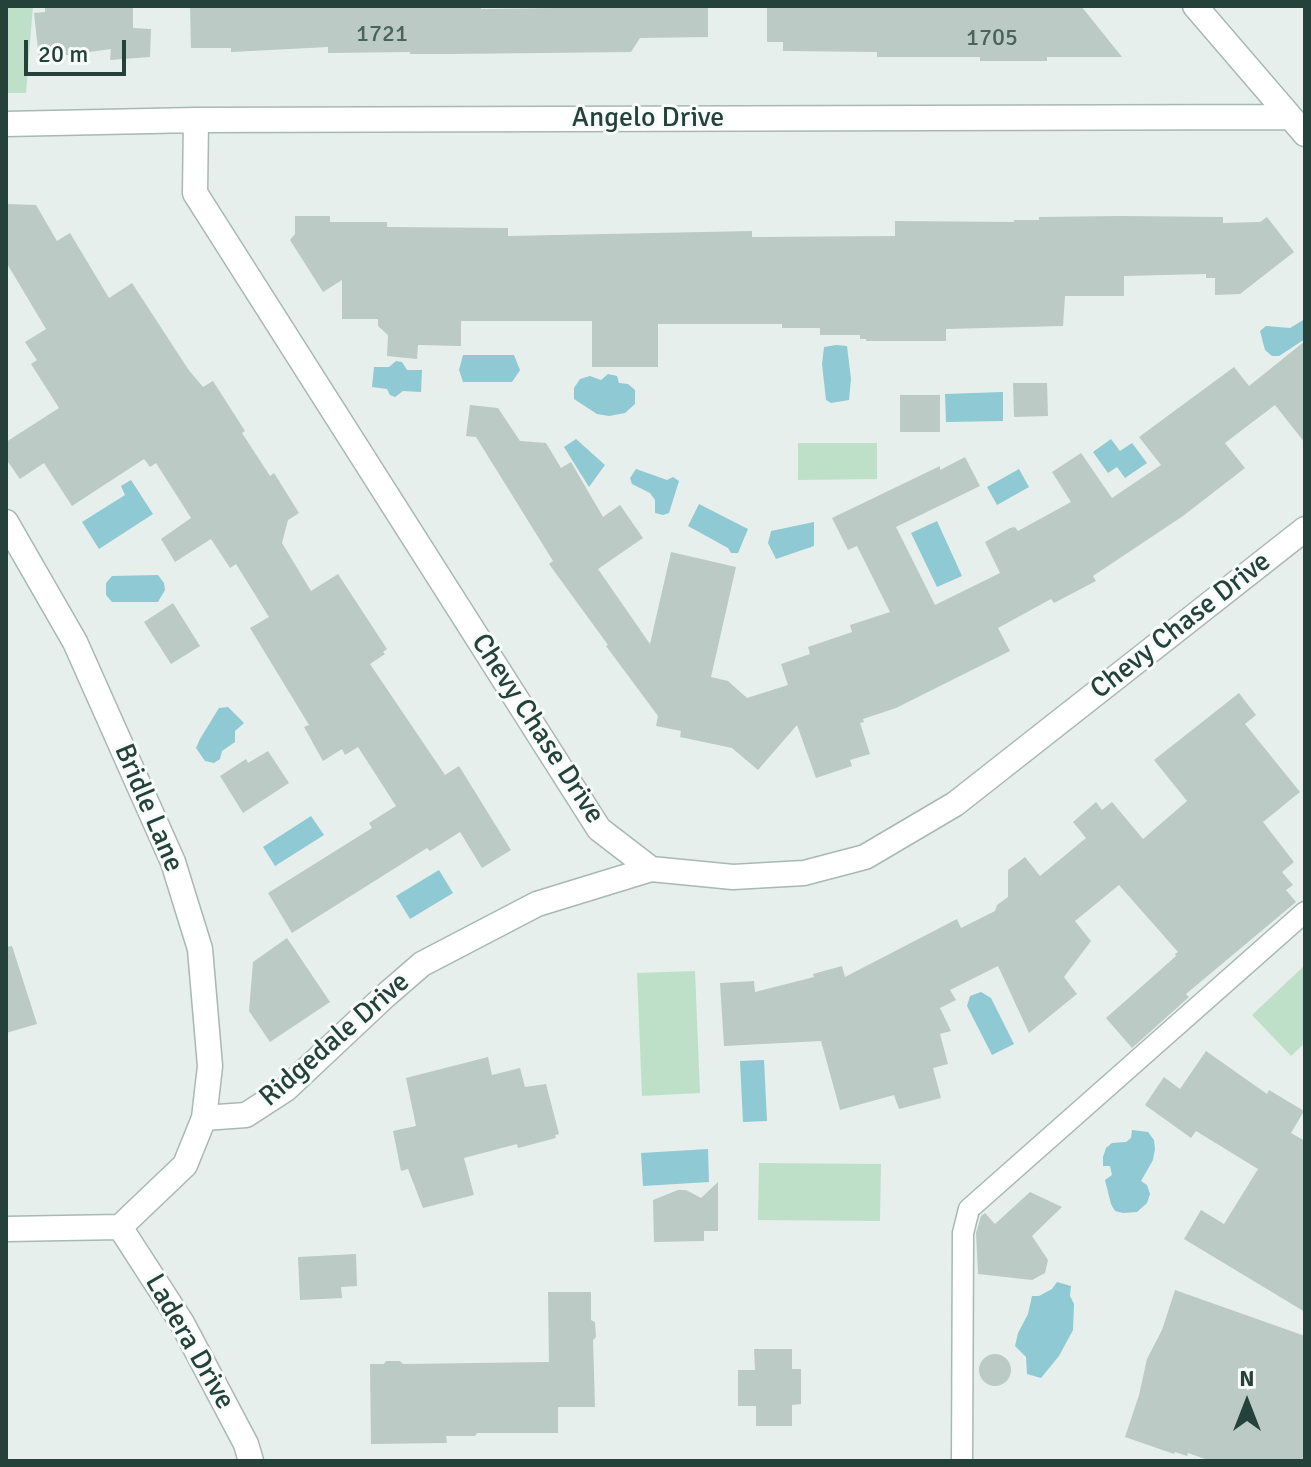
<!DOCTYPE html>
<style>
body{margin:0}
#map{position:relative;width:1311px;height:1467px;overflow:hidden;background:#e6efeb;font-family:Signika,sans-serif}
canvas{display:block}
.frame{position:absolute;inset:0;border:8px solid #24423a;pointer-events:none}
.north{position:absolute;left:1207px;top:1363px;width:80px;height:80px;-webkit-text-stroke:6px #f7fbf9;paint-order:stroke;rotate:0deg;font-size:22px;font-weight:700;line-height:32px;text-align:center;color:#24423a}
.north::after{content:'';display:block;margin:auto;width:28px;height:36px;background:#24423a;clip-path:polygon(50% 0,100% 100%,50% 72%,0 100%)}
.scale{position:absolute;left:24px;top:40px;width:102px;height:36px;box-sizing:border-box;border:4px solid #24423a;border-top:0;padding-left:10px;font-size:24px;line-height:28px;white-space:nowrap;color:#24423a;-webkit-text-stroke:6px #f7fbf9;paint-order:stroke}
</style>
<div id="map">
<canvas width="1311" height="1467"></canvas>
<div class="frame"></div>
<div class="north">N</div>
<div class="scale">20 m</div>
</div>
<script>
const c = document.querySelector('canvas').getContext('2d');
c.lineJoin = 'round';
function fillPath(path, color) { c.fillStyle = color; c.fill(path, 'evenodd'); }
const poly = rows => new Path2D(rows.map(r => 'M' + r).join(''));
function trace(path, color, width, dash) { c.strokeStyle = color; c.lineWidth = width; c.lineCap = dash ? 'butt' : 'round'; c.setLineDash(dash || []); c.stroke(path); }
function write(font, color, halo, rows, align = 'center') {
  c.font = font + ' Signika,sans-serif'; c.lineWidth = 6; c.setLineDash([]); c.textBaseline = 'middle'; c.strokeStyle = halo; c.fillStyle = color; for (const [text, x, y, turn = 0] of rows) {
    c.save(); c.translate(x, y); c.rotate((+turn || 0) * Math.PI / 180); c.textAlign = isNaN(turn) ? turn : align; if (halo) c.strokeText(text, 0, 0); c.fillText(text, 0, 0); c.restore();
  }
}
const green = poly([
 [6,6,33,6,26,93,6,93],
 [798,443,877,443,877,479,798,480],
 [1305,965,1305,1043,1291,1056,1252,1015],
 [695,971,700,1093,642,1096,637,973],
 [759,1163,881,1164,880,1221,758,1220]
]);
const water = poly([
 [1305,319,1305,339,1299,343,1279,356,1272,356,1265,350,1260,331,1266,326,1290,328],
 [836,345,847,346,851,379,849,400,831,403,826,400,822,364,824,347],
 [463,355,514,355,520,370,512,382,463,382,459,370],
 [396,361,402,362,407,370,422,370,421,392,403,391,395,397,390,395,387,389,372,387,374,367,389,367],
 [608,374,617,376,619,383,628,384,635,390,635,404,625,413,609,416,597,414,574,399,574,388,580,379,590,376,601,380],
 [1003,392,1003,421,946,422,945,394],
 [576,439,605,465,589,487,564,447],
 [1111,439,1120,451,1132,443,1147,463,1125,478,1117,467,1108,473,1093,452],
 [636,469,667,480,673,477,679,481,669,513,663,515,655,513,655,500,650,493,632,484,630,478],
 [1019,469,1029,487,997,505,987,487],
 [131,480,153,514,99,549,82,522,125,495,121,486],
 [699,504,748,529,738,553,731,553,728,548,688,526],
 [937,521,962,576,937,587,911,533],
 [814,522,814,546,776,559,768,543,771,531],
 [158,575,164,583,165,590,158,602,112,602,106,595,106,583,112,576],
 [228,707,244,723,235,731,235,742,222,751,220,759,214,763,205,761,196,748,200,739,219,708],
 [311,816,324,835,275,866,263,847],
 [439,870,453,893,410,919,396,896],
 [981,992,991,998,1014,1044,992,1055,967,1006,970,996],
 [764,1060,767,1121,743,1122,740,1061],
 [1132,1130,1148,1132,1154,1140,1155,1149,1153,1160,1141,1181,1147,1185,1150,1194,1147,1203,1137,1212,1123,1213,1115,1211,1111,1204,1105,1180,1112,1175,1110,1166,1103,1166,1103,1157,1106,1148,1112,1143,1126,1142,1131,1138],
 [708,1149,709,1182,643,1186,641,1153],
 [1057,1282,1071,1286,1070,1296,1074,1304,1073,1330,1059,1356,1041,1378,1027,1374,1026,1357,1015,1346,1018,1333,1028,1314,1032,1296,1039,1296,1052,1289]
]);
const building = poly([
 [45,6,133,6,133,28,151,29,150,57,110,60,111,49,39,59,34,13,45,12],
 [190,6,481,6,481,9,708,6,708,37,640,38,631,52,450,54,410,54,410,52,328,53,328,47,231,52,231,48,191,48],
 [767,6,1081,6,1122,57,1047,57,1047,61,980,61,980,57,877,57,877,52,783,51,783,42,767,42],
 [6,204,36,205,57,241,70,233,109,298,132,283,188,369,203,387,213,381,245,431,242,433,270,476,274,473,299,513,288,520,282,543,311,591,338,574,387,649,383,652,385,654,370,664,445,775,459,766,511,850,482,868,460,832,430,851,427,848,292,933,268,893,372,828,369,823,396,806,358,747,345,755,342,749,323,761,304,727,309,725,250,628,269,617,236,564,230,568,211,539,175,562,161,539,191,518,156,463,150,467,144,459,72,506,44,463,20,479,6,459,6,442,59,408,31,364,37,360,25,342,46,329,6,262],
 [295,216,330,216,330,222,387,222,387,227,508,228,508,236,752,231,752,237,895,236,895,221,1014,222,1014,220,1039,220,1039,217,1120,216,1223,217,1223,223,1260,222,1267,217,1294,252,1240,294,1215,295,1215,278,1206,278,1206,274,1124,276,1124,296,1065,296,1063,326,946,329,946,341,866,341,866,339,860,339,860,335,820,335,820,328,782,328,782,324,658,324,658,367,592,367,592,321,461,321,461,346,418,345,417,359,387,356,388,335,378,326,378,319,342,319,342,280,323,292,290,240,295,234],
 [1305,341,1305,443,1275,405,1225,443,1245,468,1183,516,1093,576,1096,581,1054,603,1051,599,998,628,1010,651,896,708,863,719,864,722,860,723,870,754,850,760,852,766,816,778,797,725,758,770,732,748,680,737,681,731,656,726,658,716,606,646,608,645,549,564,553,561,476,437,466,436,470,405,498,408,520,441,546,443,561,468,571,462,603,517,620,505,643,538,598,569,650,644,671,552,736,567,711,677,728,681,747,698,788,685,781,664,810,654,808,647,852,632,850,625,890,612,857,546,848,550,832,518,940,466,940,470,965,457,980,486,896,527,935,605,1000,573,985,542,1010,528,1015,527,1018,531,1071,502,1052,472,1081,453,1112,498,1161,465,1139,437,1234,367,1249,386],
 [1013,383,1047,383,1048,416,1014,417],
 [900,395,940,395,940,432,900,432],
 [173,603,200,646,171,664,144,622],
 [1239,693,1256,715,1245,724,1300,792,1263,822,1294,862,1282,872,1293,885,1286,890,1296,902,1186,994,1189,997,1132,1048,1106,1018,1176,956,1175,954,1178,952,1119,885,1075,921,1091,941,1064,977,1077,994,1029,1033,998,966,950,990,956,1000,940,1008,951,1031,940,1034,948,1064,933,1068,941,1098,899,1109,894,1095,840,1110,821,1041,724,1046,720,983,754,981,755,992,814,977,813,974,842,966,845,977,957,919,961,928,995,911,997,905,1008,897,1008,870,1025,857,1040,876,1086,838,1073,822,1096,802,1102,810,1112,802,1143,839,1187,801,1154,760],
 [268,751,289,783,243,813,220,776,246,759,248,763],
 [287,938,330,1002,270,1042,249,1011,253,962],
 [12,946,37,1024,6,1033,6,947],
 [1206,1051,1267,1094,1269,1090,1304,1111,1291,1133,1305,1141,1305,1312,1184,1239,1201,1210,1224,1224,1258,1169,1196,1131,1191,1138,1145,1105,1164,1077,1180,1089],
 [488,1057,492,1075,520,1068,525,1087,546,1084,559,1134,555,1135,556,1138,518,1148,517,1144,464,1158,474,1195,423,1208,408,1169,401,1171,393,1131,416,1126,406,1078],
 [718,1182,718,1231,704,1231,704,1241,654,1242,653,1200,678,1190,686,1190,701,1198],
 [1030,1192,1062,1207,1032,1236,1048,1260,1045,1273,1032,1280,978,1274,976,1233,981,1216,985,1213,995,1224],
 [356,1254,357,1286,341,1287,342,1298,300,1300,298,1257],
 [1175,1290,1305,1336,1305,1461,1211,1461,1188,1453,1187,1456,1175,1452,1174,1454,1125,1437,1139,1395,1147,1359,1162,1330],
 [548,1292,591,1292,591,1320,595,1322,596,1337,593,1340,595,1407,558,1407,558,1433,477,1433,475,1436,446,1436,447,1443,371,1444,370,1364,384,1364,386,1361,400,1361,403,1364,549,1362],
 [754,1349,792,1349,792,1369,801,1369,801,1404,792,1405,792,1426,756,1426,756,1406,738,1406,738,1370,755,1370],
 '979 1370a16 16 0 1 1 32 0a16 16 0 1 1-32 0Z'
]);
const service = poly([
 [962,1461,963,1233,969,1209,1305,912]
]);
const minor = poly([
 [1195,6,1305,134],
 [196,120,195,193,599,829,651,869,733,877,804,873,865,857,955,804,1305,529],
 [6,124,196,120,1290,117],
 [6,522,75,642,173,862,200,949,210,1066,204,1118,185,1165,120,1227,6,1229],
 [204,1118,246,1115,286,1089,385,996,422,964,537,904,651,869],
 [120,1227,182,1323,246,1444,251,1461]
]);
const numberNames = [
 ["1721",382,35],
 ["1705",992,39]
];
const streetNames = [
 ["Angelo Drive",648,119],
 ["Chevy Chase Drive",1181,626,-38],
 ["Chevy Chase Drive",537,729,57],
 ["Bridle Lane",148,808,67],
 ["Ridgedale Drive",335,1040,-41],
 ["Ladera Drive",189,1342,60]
];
fillPath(green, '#bfe0c8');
fillPath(water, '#8ec9d4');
fillPath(building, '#bbcac4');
trace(service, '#a8b8b2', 23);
trace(minor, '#a8b8b2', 27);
trace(service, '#fff', 20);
trace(minor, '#fff', 24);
write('24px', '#4a645c', null, numberNames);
write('28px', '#24423a', '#f7fbf9', streetNames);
</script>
